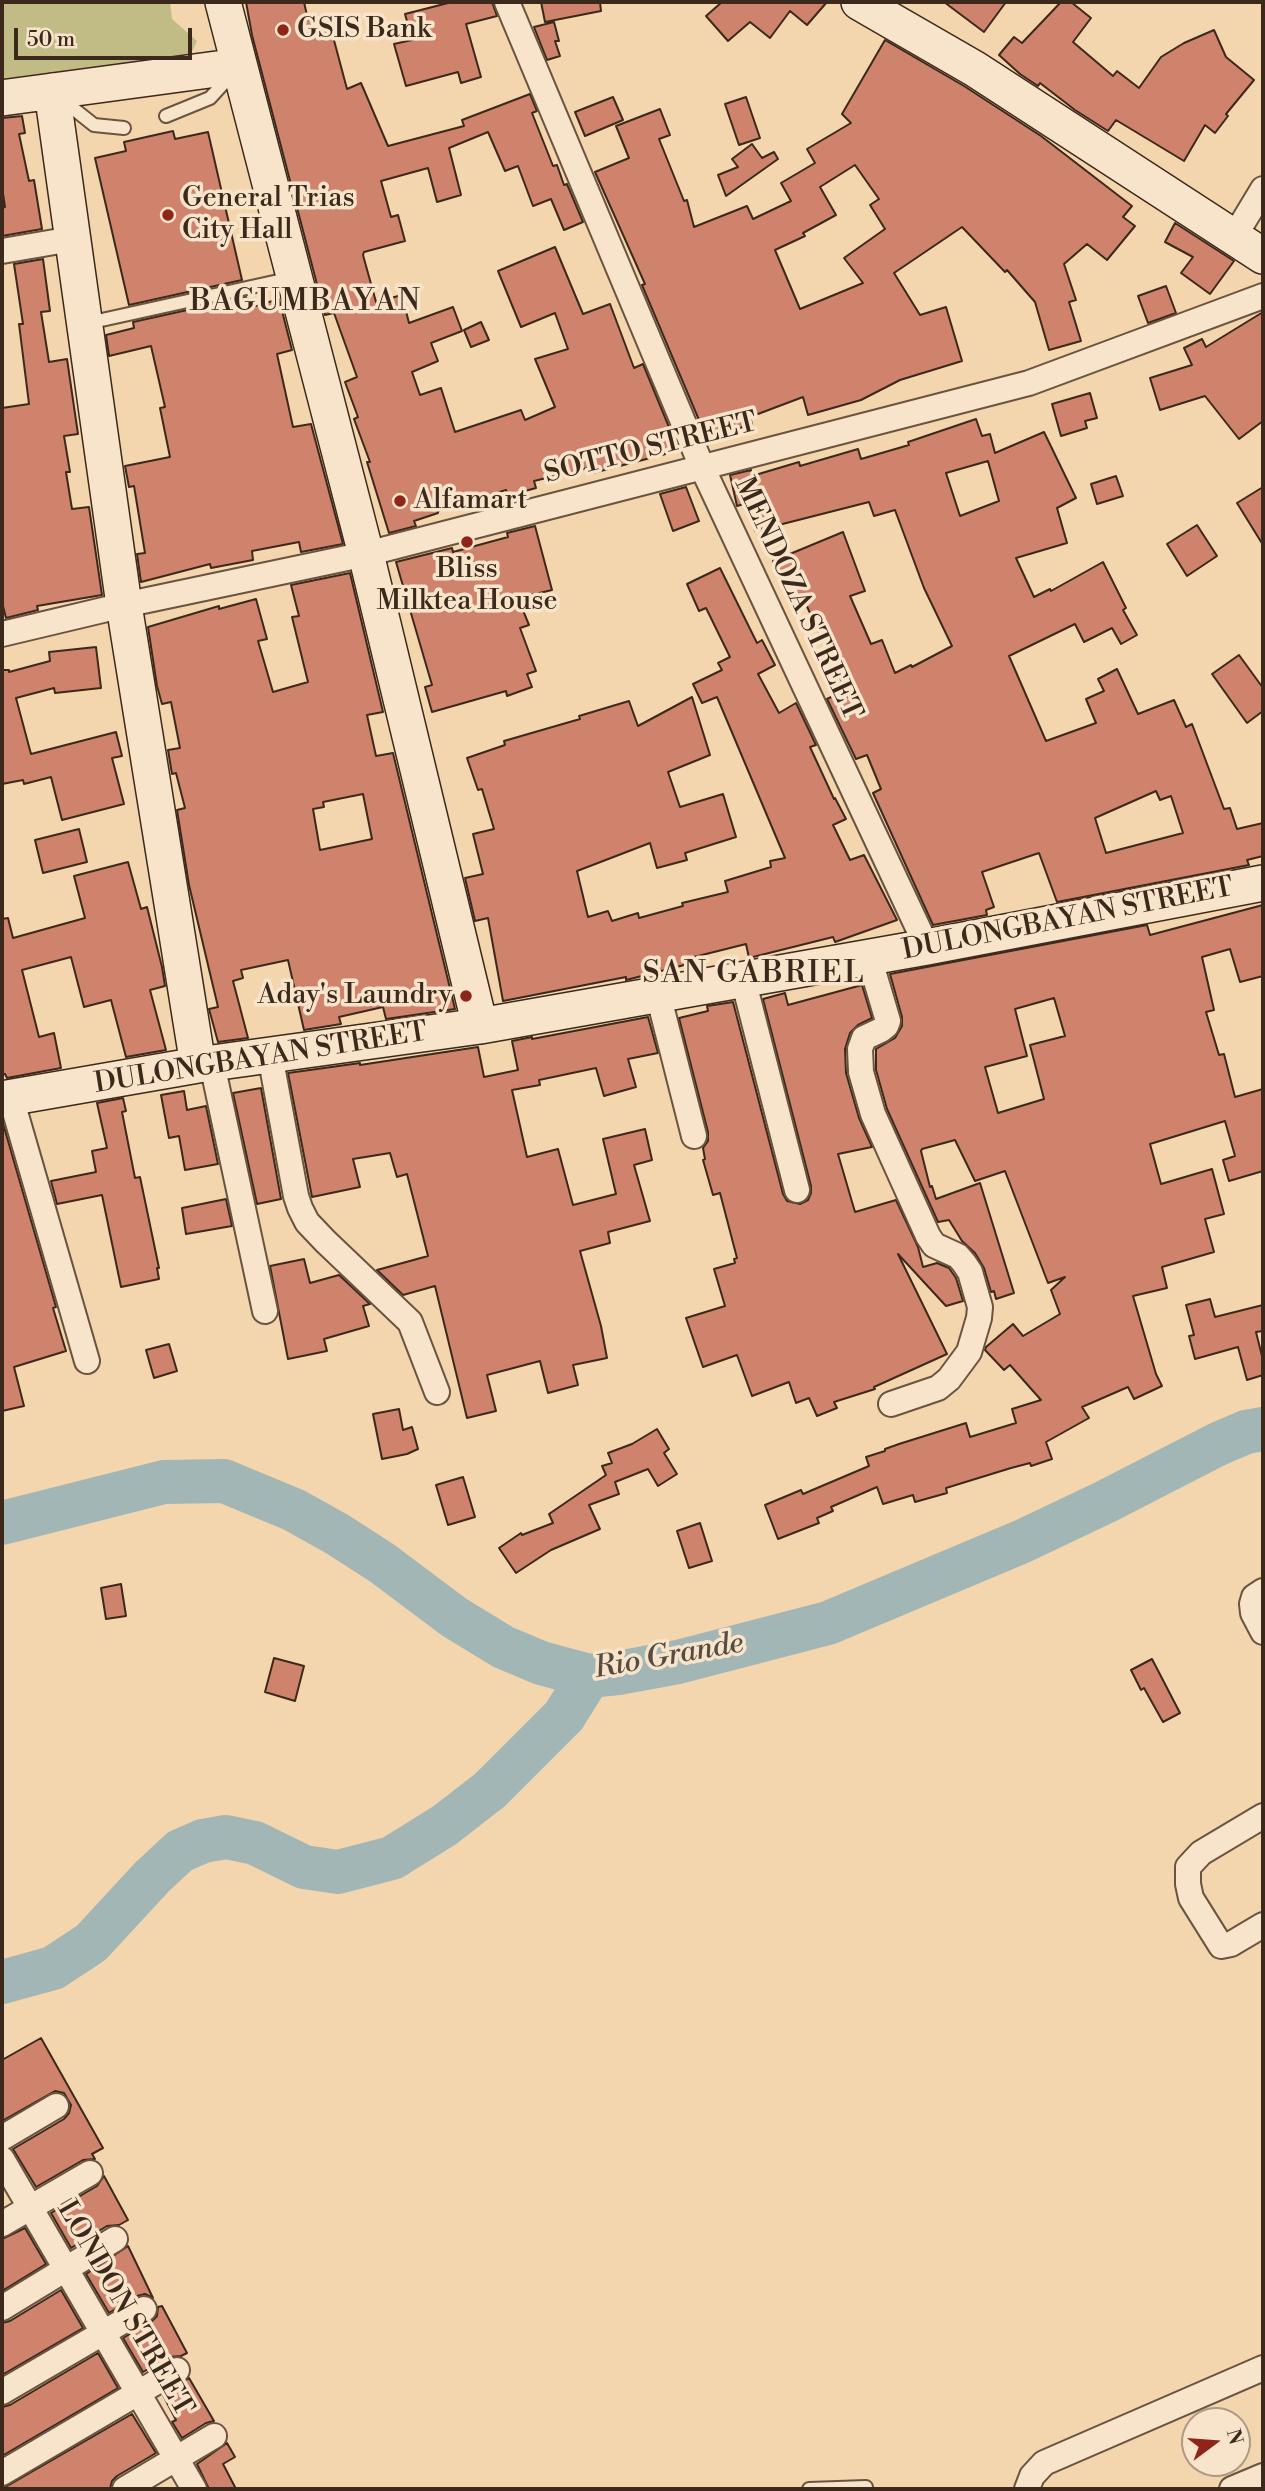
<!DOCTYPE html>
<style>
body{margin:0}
#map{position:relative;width:1265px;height:2491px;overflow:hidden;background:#f4d6ae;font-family:"Libre Bodoni",serif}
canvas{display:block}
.frame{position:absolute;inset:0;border:4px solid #3c291b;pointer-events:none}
.north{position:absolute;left:1181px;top:2407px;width:70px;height:70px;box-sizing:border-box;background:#f8e4ca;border:2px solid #ad9984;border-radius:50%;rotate:74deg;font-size:19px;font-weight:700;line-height:28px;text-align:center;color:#3c291b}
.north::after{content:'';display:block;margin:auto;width:24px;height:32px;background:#8f2418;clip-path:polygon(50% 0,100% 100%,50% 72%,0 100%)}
.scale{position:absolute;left:14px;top:28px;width:178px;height:32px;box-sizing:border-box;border:4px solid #3c291b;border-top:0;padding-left:9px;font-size:21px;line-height:24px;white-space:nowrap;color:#3c291b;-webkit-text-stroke:5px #f8e4ca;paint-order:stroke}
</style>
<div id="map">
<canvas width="1265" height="2491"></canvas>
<div class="frame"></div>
<div class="north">N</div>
<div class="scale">50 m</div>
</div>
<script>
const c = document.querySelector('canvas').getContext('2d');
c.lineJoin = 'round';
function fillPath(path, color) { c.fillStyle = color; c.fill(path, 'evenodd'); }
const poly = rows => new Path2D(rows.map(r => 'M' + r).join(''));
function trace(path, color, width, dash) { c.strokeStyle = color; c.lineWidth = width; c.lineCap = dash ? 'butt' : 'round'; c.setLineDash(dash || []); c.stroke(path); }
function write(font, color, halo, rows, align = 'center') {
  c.font = font + ' "Libre Bodoni",serif'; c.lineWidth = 7; c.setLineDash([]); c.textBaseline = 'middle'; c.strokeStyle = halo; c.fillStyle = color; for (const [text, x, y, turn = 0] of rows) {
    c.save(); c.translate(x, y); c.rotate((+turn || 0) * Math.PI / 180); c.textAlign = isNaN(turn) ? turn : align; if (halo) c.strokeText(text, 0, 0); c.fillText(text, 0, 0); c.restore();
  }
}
const green = poly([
 [2,2,170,2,172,19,197,41,189,58,2,92]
]);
const river = poly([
 [2,1523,164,1482,224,1481,294,1510,337,1534,382,1563,454,1617,503,1647,541,1663,589,1676,618,1673,678,1662,828,1623,1023,1541,1105,1502,1218,1444,1246,1432,1263,1429],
 [2,1982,53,1968,91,1943,152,1877,180,1851,203,1841,226,1837,255,1843,304,1867,338,1872,392,1858,445,1825,490,1790,564,1716,589,1676]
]);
const building = poly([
 [246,2,304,2,308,20,327,14,347,89,361,83,388,146,464,126,462,120,530,94,537,111,532,113,553,166,557,165,564,185,567,184,583,222,564,230,551,199,533,206,518,166,505,171,488,132,449,148,461,195,437,202,428,168,381,181,391,217,398,215,405,241,364,252,363,255,376,302,402,295,409,323,453,307,462,331,431,343,438,361,412,372,420,395,441,388,455,432,521,410,525,420,555,407,535,359,568,349,555,313,521,327,498,271,555,247,583,314,610,304,634,368,643,364,678,449,677,451,593,473,592,467,534,481,536,488,525,491,527,497,510,501,506,490,438,511,438,513,414,521,416,526,389,533,367,462,370,462,354,419,358,417,345,382,357,377,334,313,325,315,252,35,246,2],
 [452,2,492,2,497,16,466,24,481,77,461,83,458,72,406,86,394,44,412,40,405,14,452,2],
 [541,2,600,2,601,11,545,22,541,2],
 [722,2,827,2,807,25,790,11,770,38,750,22,728,41,706,16,722,2],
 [944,2,1006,2,984,32,944,2],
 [1061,2,1071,2,1091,18,1073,42,1113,76,1117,71,1139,88,1161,57,1184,43,1214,30,1226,57,1254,80,1226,114,1228,116,1215,133,1205,125,1184,161,1116,120,1108,131,1075,110,1040,83,1038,86,1020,74,999,55,1014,37,1022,43,1061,2],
 [554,22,559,41,555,41,560,56,547,60,534,27,554,22],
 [885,40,964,86,1041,136,1132,206,1123,217,1135,226,1107,260,1087,244,1064,264,1076,300,1069,302,1081,341,1049,350,1035,302,1007,270,1005,272,962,227,894,273,920,315,946,307,962,361,900,380,861,400,808,415,803,397,750,417,752,424,707,439,642,285,645,284,595,172,629,158,616,126,660,109,670,135,659,139,684,201,687,200,694,227,747,206,753,219,791,201,781,183,815,163,807,149,851,123,842,114,885,40],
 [855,165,879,199,870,205,885,229,844,258,863,283,800,309,775,250,805,236,803,233,836,215,820,187,855,165],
 [613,97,623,120,585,136,575,112,613,97],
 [746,97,760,138,739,145,725,104,746,97],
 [22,116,25,133,19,134,29,181,34,180,42,229,2,236,2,208,5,207,2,187,2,118,22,116],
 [173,131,175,139,208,132,242,280,129,305,95,158,126,151,124,142,173,131],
 [752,144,762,158,774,152,778,159,726,196,718,175,738,167,732,159,752,144],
 [1175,223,1234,261,1210,294,1181,273,1193,257,1165,242,1175,223],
 [43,259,50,311,41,312,49,362,67,359,78,434,64,436,70,472,66,472,72,509,89,507,102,595,37,606,38,610,6,618,2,602,2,408,29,404,19,324,23,324,14,264,43,259],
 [1166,286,1176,313,1148,323,1138,296,1166,286],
 [246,297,249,308,279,299,292,350,277,354,293,427,311,424,343,544,301,552,299,542,252,551,253,560,211,568,210,564,141,582,137,554,145,553,134,486,129,487,125,466,170,457,160,408,165,407,151,346,109,356,106,335,134,328,133,322,246,297],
 [1263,312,1263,421,1239,439,1205,396,1160,410,1150,378,1192,365,1184,348,1202,339,1206,347,1263,312],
 [481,322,489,340,471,347,464,330,481,322],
 [1090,393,1097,418,1085,421,1087,428,1061,436,1052,404,1090,393],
 [976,419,982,436,990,434,995,453,1044,432,1076,498,1057,508,1067,543,1016,558,1034,597,1050,589,1051,591,1103,562,1126,608,1123,610,1137,635,1121,644,1112,628,1084,642,1075,624,1009,656,1046,741,1096,723,1086,699,1104,691,1098,679,1117,669,1138,714,1174,700,1186,727,1192,724,1224,809,1230,808,1237,829,1263,823,1263,856,1247,860,1249,865,1057,902,1039,853,982,872,994,907,986,910,987,915,933,925,873,793,881,789,867,755,856,759,827,699,846,690,803,598,790,604,773,561,843,532,865,591,850,596,871,644,882,640,895,673,911,665,912,667,952,646,924,588,895,510,874,516,869,502,755,531,747,503,737,506,730,475,751,470,752,476,799,462,800,466,858,449,861,459,909,445,908,442,976,419],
 [988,461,999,501,960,516,946,473,988,461],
 [1156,791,1160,800,1171,796,1183,833,1106,853,1095,818,1156,791],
 [1116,476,1123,496,1097,504,1091,484,1116,476],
 [686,487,699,521,673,531,660,494,686,487],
 [1263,487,1263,545,1237,503,1263,487],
 [1197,525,1217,556,1187,576,1167,544,1197,525],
 [535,526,552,590,518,598,529,625,520,628,536,671,527,674,532,687,507,696,506,691,432,712,425,687,432,685,396,562,452,548,453,552,508,537,507,533,535,526],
 [720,568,757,643,762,640,775,665,758,674,779,713,796,703,816,745,810,747,834,799,835,798,846,819,833,825,850,860,864,855,897,920,835,942,833,937,749,958,746,944,690,958,692,963,634,978,626,980,626,977,503,1001,488,918,475,921,465,878,483,874,473,834,494,829,482,789,478,790,467,758,505,745,504,741,580,719,579,716,629,701,638,726,692,697,710,755,668,772,680,807,723,794,736,837,685,853,687,860,657,868,650,843,577,871,588,917,608,911,612,921,638,913,639,918,683,906,682,903,728,892,725,881,771,867,770,861,785,858,717,697,702,703,693,684,722,670,718,663,730,657,706,608,699,611,687,584,720,568],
 [350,573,383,712,367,715,376,756,393,753,455,1009,386,1019,383,1007,339,1017,341,1024,304,1030,288,960,241,970,243,978,233,981,248,1038,218,1042,209,1009,218,1007,189,885,177,810,185,808,176,773,172,774,168,750,180,748,171,702,162,704,157,686,148,627,219,606,219,609,256,599,267,639,258,641,273,692,308,682,292,617,299,616,291,585,350,573],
 [363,794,372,839,320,850,313,809,324,807,323,802,363,794],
 [96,647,101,688,55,693,54,688,16,698,31,754,116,732,122,756,112,758,124,804,62,820,51,777,24,784,23,780,2,784,2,670,9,670,9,672,50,661,49,652,96,647],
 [1239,655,1263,688,1263,711,1247,723,1212,674,1239,655],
 [79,829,87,862,43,873,35,840,79,829],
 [128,862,141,909,147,907,162,967,165,986,150,990,166,1050,126,1057,111,1000,84,1007,71,957,22,970,39,1037,54,1033,61,1068,7,1078,5,1074,2,1074,2,919,8,918,13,938,85,918,74,876,128,862],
 [1263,905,1263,976,1240,982,1230,949,1202,957,1214,1010,1206,1012,1219,1055,1224,1054,1235,1097,1263,1089,1263,1171,1229,1181,1223,1160,1235,1156,1225,1121,1150,1144,1161,1184,1212,1169,1224,1214,1205,1219,1214,1252,1162,1267,1167,1288,1133,1296,1156,1374,1162,1386,1134,1399,1128,1387,1082,1407,1089,1418,1046,1442,1052,1459,1031,1466,1030,1463,1011,1468,946,1488,947,1493,915,1502,913,1495,883,1504,877,1487,831,1507,833,1511,817,1518,819,1523,778,1539,765,1505,801,1490,803,1494,869,1466,866,1457,885,1451,885,1449,899,1444,966,1423,970,1437,1016,1423,1012,1409,1041,1400,1010,1365,1004,1370,985,1350,986,1347,1013,1324,1023,1336,1060,1314,1051,1290,1065,1277,1048,1283,1005,1171,975,1181,955,1140,922,1149,921,1151,930,1187,932,1186,936,1199,980,1183,1014,1293,996,1299,994,1291,991,1292,984,1268,975,1253,962,1241,949,1220,938,1222,887,1109,876,1070,876,1049,895,1038,902,1026,902,1017,890,974,1147,925,1150,935,1263,905],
 [1054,998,1065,1036,1030,1045,1044,1099,998,1113,985,1067,1027,1056,1015,1009,1054,998],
 [862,985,872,1018,858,1025,850,1033,845,1049,846,1073,859,1118,872,1147,838,1154,855,1212,896,1200,918,1247,923,1267,937,1263,949,1268,956,1278,963,1301,946,1306,898,1254,947,1354,874,1387,875,1389,834,1402,837,1408,817,1416,809,1398,796,1403,789,1382,752,1396,737,1355,703,1367,695,1344,686,1318,725,1306,714,1269,735,1263,734,1259,737,1258,720,1193,713,1195,703,1160,705,1159,703,1148,708,1141,708,1132,679,1018,708,1011,707,1006,733,1002,783,1194,787,1201,800,1204,808,1200,811,1193,811,1186,763,999,785,993,788,1005,862,985],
 [648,1017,658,1053,628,1059,636,1087,604,1096,596,1068,539,1080,540,1085,512,1090,527,1157,558,1149,573,1205,616,1194,603,1139,645,1129,652,1160,634,1165,650,1221,608,1232,610,1243,580,1251,601,1326,607,1358,573,1365,578,1385,548,1393,540,1361,487,1375,496,1411,467,1418,435,1286,403,1295,377,1270,428,1256,407,1174,397,1177,390,1153,353,1159,360,1187,312,1197,288,1073,360,1063,360,1065,478,1047,484,1077,518,1070,512,1041,532,1037,532,1039,648,1017],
 [261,1088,281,1199,257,1204,233,1093,261,1088],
 [184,1091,187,1110,206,1106,218,1164,185,1170,179,1136,169,1138,161,1095,184,1091],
 [123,1098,126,1111,122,1112,135,1178,140,1177,159,1268,157,1268,159,1279,121,1287,102,1195,57,1204,51,1181,96,1172,92,1151,107,1148,97,1103,123,1098],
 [2,1120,56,1307,53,1308,66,1351,14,1367,24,1406,2,1411,2,1120],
 [226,1199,232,1226,186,1234,182,1208,226,1199],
 [304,1259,310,1283,339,1275,370,1304,363,1306,369,1326,324,1339,327,1351,288,1359,270,1266,304,1259],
 [1210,1299,1215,1317,1263,1305,1263,1331,1256,1332,1263,1360,1263,1375,1247,1380,1238,1347,1195,1359,1189,1336,1194,1335,1186,1305,1210,1299],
 [169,1344,177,1371,154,1378,146,1350,169,1344],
 [399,1409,403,1430,412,1427,418,1449,407,1454,382,1459,373,1414,399,1409],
 [657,1429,669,1449,664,1453,677,1474,658,1486,648,1469,615,1482,619,1494,589,1505,600,1529,551,1550,516,1573,499,1548,521,1533,522,1535,553,1523,549,1514,606,1475,602,1466,612,1463,608,1453,632,1444,657,1429],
 [463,1477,475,1517,448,1525,436,1485,463,1477],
 [700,1523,712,1561,689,1568,677,1531,700,1523],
 [121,1584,126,1616,106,1619,101,1588,121,1584],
 [274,1658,304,1666,295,1701,265,1692,274,1658],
 [1152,1659,1180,1713,1163,1722,1144,1688,1141,1690,1131,1670,1152,1659],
 [41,2038,103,2148,92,2154,95,2159,83,2160,36,2187,13,2149,64,2119,69,2113,71,2105,64,2093,55,2091,2,2121,2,2060,41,2038],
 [104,2176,128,2220,119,2225,107,2226,71,2248,51,2213,97,2186,104,2176],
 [25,2228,46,2264,2,2291,2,2239,25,2228],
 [128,2246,153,2298,145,2294,137,2296,109,2313,86,2274,128,2246],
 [61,2290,83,2328,2,2375,2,2323,10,2321,61,2290],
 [162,2306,187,2353,181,2356,169,2357,143,2372,123,2338,152,2321,157,2316,158,2307,162,2306],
 [98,2353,118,2388,2,2456,2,2407,10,2405,98,2353],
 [189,2378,214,2421,206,2423,182,2438,172,2422,176,2420,163,2395,189,2378],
 [132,2414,156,2453,117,2476,112,2481,110,2489,2,2489,132,2414],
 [227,2443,235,2457,223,2464,236,2489,209,2489,197,2464,227,2443]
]);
const lane = poly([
 [60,98,94,125,124,128],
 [166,116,210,98,232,74],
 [88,323,292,278],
 [809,2489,866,2487]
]);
const street = poly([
 [507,2,702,467,927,947],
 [1234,237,1263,189],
 [2,251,72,239],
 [2,634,124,605,366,554,1029,383,1263,296],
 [869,957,888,1021,886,1026,881,1030,864,1038,860,1049,861,1072,873,1114,928,1236,934,1245,958,1256,964,1263,970,1272,980,1307,979,1318,969,1352,949,1379,938,1388,891,1404],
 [743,979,797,1190],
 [658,994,694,1136],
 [270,1055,296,1196,300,1208,307,1222,325,1241,410,1322,437,1392],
 [212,1064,265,1311],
 [11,1098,87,1361],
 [1263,1591,1254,1597,1252,1604,1253,1613,1263,1632],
 [1263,1816,1201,1853,1188,1867,1188,1884,1191,1898,1221,1946,1231,1944,1263,1925],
 [2,2138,56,2106],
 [2,2159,194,2489],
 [2,2224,90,2173],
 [2,2308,115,2239],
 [2,2392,144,2309],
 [2,2473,177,2370],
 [125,2489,214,2436],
 [1027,2489,1032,2476,1044,2463,1263,2368],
 [1232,2489,1263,2476]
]);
const secondary = poly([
 [223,2,366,554,480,1026],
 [859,2,975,69,1263,256],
 [52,91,124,605,198,1065],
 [2,98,239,66],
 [2,1099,198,1065,480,1026,927,947,1263,883]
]);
const markers = [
 [283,30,7,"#8f2418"],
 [168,215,7,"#8f2418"],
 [400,501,7,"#8f2418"],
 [467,542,7,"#8f2418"],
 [466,996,7,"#8f2418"]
];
const poiNames = [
 ["GSIS Bank",297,30],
 ["General Trias",182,199],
 ["City Hall",182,231],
 ["Alfamart",414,501],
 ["Bliss",467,570,"center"],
 ["Milktea House",467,602,"center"],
 ["Aday's Laundry",452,996,"right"]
];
const streetNames = [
 ["SOTTO STREET",651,449,-14],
 ["MENDOZA STREET",797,599,65],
 ["DULONGBAYAN STREET",1068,920,-11],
 ["DULONGBAYAN STREET",261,1059,-9],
 ["LONDON STREET",124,2309,60]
];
const neighbourhoodNames = [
 ["BAGUMBAYAN",306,303],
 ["SAN GABRIEL",754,975]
];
const waterNames = [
 ["Rio Grande",669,1657,-10]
];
fillPath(green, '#c1bc86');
trace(river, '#a2b6b6', 44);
fillPath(building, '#cf836c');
trace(building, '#3c291b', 2);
trace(lane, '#6a5440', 16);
trace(street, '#6a5440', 28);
trace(secondary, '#3c291b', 38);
trace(lane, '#f8e4ca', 12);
trace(street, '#f8e4ca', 24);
trace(secondary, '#f8e4ca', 35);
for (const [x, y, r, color] of markers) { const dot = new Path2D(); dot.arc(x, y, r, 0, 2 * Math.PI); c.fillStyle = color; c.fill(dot); trace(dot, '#f8e4ca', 2.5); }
write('28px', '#3c291b', '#f8e4ca', poiNames, 'left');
write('28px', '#3c291b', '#f8e4ca', streetNames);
c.letterSpacing = '2px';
write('30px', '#3c291b', '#f8e4ca', neighbourhoodNames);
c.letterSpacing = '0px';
write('italic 30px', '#564c42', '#f8e4ca', waterNames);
</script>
